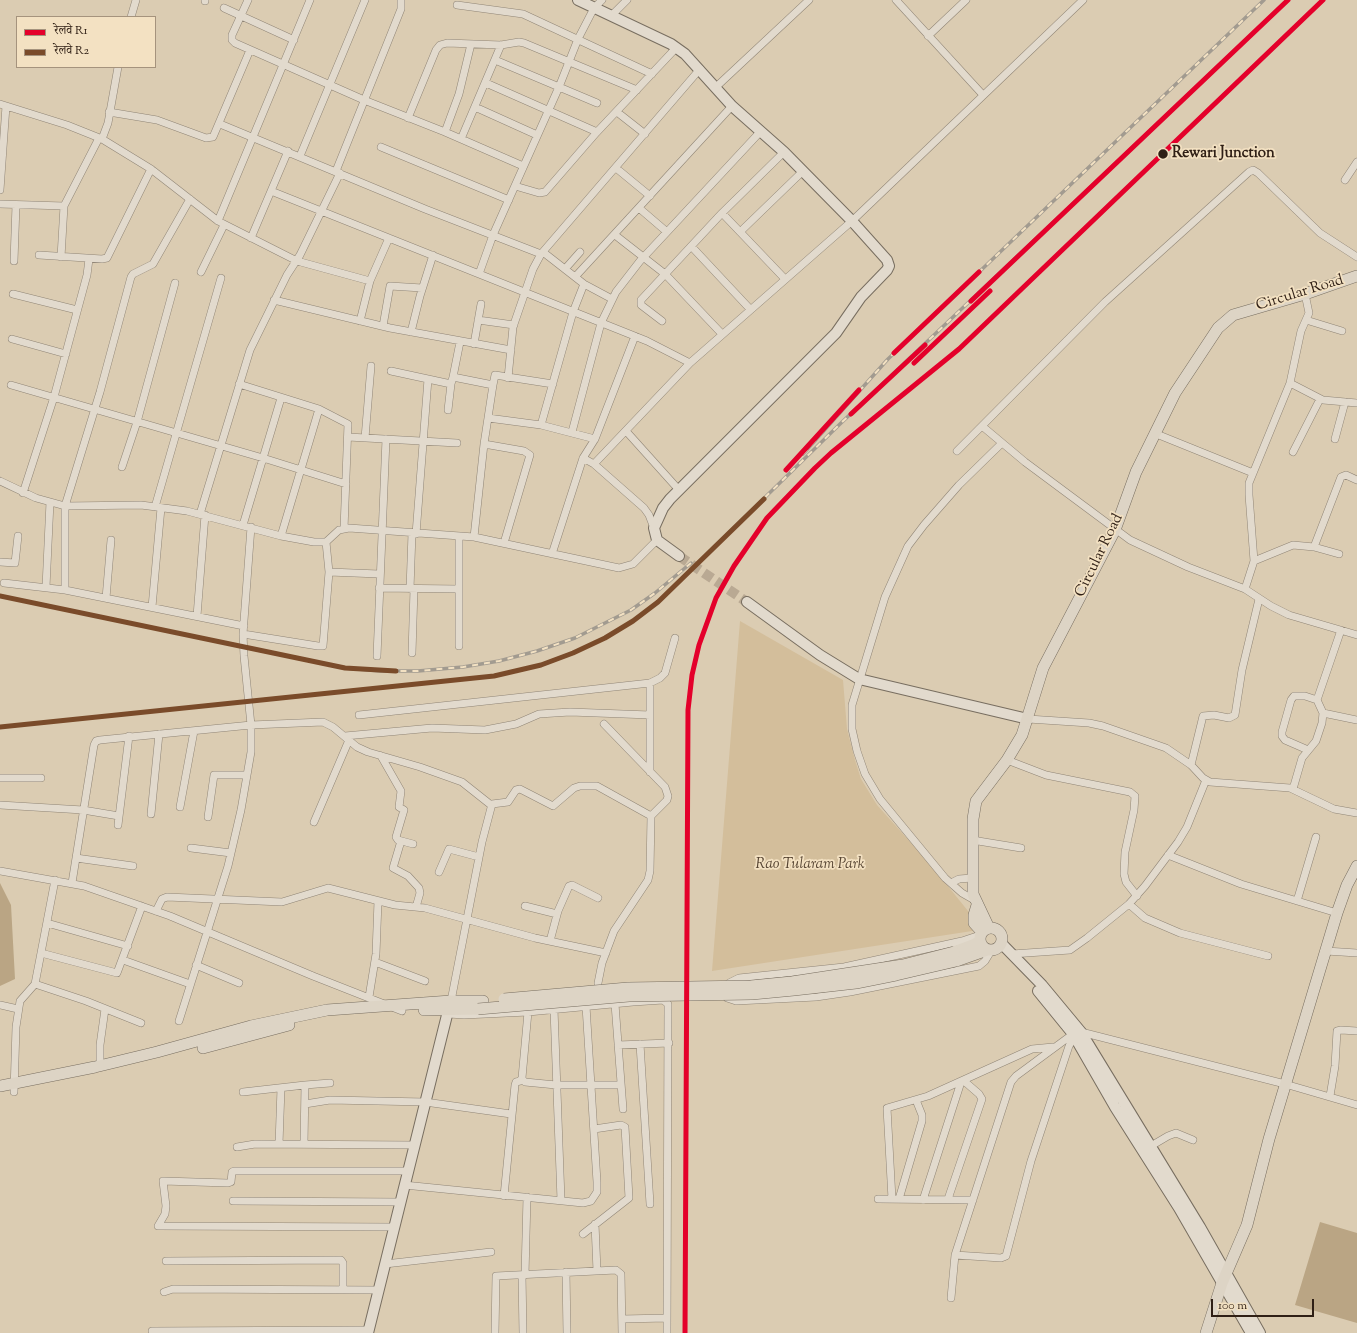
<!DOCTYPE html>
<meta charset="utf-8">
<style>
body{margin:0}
#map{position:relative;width:1357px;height:1333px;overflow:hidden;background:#dbccb2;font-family:"Sorts Mill Goudy","Noto Serif Devanagari",serif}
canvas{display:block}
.legend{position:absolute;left:16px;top:16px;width:140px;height:52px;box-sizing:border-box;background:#f3e1c2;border:1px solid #a5937d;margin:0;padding:5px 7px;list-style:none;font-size:12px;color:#2f1f15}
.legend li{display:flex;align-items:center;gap:8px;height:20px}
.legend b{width:20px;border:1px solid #a5937d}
.scale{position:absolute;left:1211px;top:1299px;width:103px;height:18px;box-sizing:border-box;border:2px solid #2f1f15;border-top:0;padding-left:5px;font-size:12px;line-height:14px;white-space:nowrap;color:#2f1f15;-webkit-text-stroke:3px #f3e1c2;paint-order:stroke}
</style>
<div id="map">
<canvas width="1357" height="1333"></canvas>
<ul class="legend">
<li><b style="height:5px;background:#e4002b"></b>रेलवे R1</li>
<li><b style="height:5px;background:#7a4b2a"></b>रेलवे R2</li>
</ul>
<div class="scale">100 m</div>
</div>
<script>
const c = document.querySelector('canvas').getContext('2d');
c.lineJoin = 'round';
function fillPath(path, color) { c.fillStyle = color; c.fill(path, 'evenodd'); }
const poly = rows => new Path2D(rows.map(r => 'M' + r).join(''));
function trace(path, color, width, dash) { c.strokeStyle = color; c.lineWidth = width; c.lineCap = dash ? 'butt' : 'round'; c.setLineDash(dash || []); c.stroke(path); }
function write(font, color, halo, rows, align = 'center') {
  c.font = font + ' "Sorts Mill Goudy",serif'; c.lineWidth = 3.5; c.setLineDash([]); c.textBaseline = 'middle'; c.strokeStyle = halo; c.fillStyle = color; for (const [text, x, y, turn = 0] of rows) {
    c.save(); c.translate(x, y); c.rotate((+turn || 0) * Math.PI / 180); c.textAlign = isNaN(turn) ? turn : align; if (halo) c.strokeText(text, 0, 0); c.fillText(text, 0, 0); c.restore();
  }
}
const green = poly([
 [740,621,843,680,847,729,855,760,861,779,877,805,930,864,981,927,972,931,712,971]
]);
const water = poly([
 [0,883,11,905,15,979,0,986],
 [1320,1222,1357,1233,1357,1323,1295,1305]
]);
const secondaryTunnel = poly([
 [679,556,747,602]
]);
const street = poly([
 [248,0,232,35,232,40,235,43,364,100,445,132,523,166],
 [896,0,983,95],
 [205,1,205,0],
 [457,5,523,14,652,74],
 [224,8,294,40],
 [611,16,627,0],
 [131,17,136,0],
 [928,36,966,0],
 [495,60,597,103],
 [486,83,597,132],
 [716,87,809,0],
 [0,104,67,125,102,139,151,169,218,221,297,261,370,281],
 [475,107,537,135],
 [109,112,157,120,206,138,213,137,250,50],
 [617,112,645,134],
 [408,118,436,50,440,45,447,43,501,45,519,42,524,43,637,90],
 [220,124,425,209,541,254],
 [445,132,459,94,471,44],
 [102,139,108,123,118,67],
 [461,139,501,45],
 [381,147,509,200],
 [300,156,365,0],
 [616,168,650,196],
 [336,171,401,9,401,0],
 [1345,180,1357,162],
 [515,186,539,193,545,192,597,132,676,48],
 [0,190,6,106],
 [271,191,647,341,690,363,852,221,1083,0],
 [0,204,64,206],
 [639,208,667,232],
 [722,213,785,279],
 [218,221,310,0],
 [740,232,802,172],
 [615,235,665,274,722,334],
 [251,238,288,151],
 [692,247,750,309],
 [543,252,584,284,612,299],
 [39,255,102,259,107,258,151,169],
 [61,257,64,206,99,138],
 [14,261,16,205],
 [565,269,580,252],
 [201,272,224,225],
 [479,274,493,235,559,87,578,39,594,8,602,0],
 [575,277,732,106],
 [13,294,77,310],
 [274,300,390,328,511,350],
 [478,320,514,325],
 [1306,320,1342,331],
 [360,321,370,281,389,238],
 [662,321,641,305,641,300,722,213,784,152],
 [383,326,390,286,422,288],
 [411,332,420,296,433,255],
 [12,339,66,354],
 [474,344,481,304],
 [391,371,451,384,453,377,493,385,495,375,553,384],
 [453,377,460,342],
 [508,378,513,327,533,269,541,254,700,69],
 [1290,383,1323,400,1357,403],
 [239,384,319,409,348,424,344,529],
 [11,385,263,458,346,484],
 [448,410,451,384],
 [488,418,541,425,595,439],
 [541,425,573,312,584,284],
 [982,426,1025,462,1130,540,1188,567,1245,589,1271,606,1289,615,1357,635],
 [626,431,679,490],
 [572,432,601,323,616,292,640,261,761,131],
 [1154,433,1253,473],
 [348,437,457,443],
 [365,438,371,366],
 [1335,439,1345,402],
 [484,444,524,451,530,455,504,543],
 [957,451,1105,302,1249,172,1253,170,1258,173,1320,233,1357,257],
 [1293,452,1320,399],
 [583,458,594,464,644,508,649,515,654,528],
 [594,464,690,363],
 [122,467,137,422,175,283],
 [0,481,36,498,65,506,141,505,187,511,281,536,314,542,326,542,339,530,349,528,474,537,619,568,633,564,657,540],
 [23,493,54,397,87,275,89,259],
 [155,507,221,278],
 [200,514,250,350,287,275,300,255,340,173],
 [243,525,281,398],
 [416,534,428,379],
 [281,536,319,409],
 [459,536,459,646],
 [474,537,484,444,493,385],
 [1314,547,1341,477,1346,475,1357,480],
 [552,554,583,458,595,439,635,336],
 [1254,561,1293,545,1314,547,1339,554],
 [0,562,15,563,18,536],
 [329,572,379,574],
 [4,583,65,590,244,626],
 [46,587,50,502],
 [379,588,459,589],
 [410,589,412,533],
 [1245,589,1254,561,1249,495,1249,483,1290,383,1301,331,1309,313,1305,294],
 [65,590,65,506,100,392,131,277,133,274,153,264,190,199],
 [106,598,111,540],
 [152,607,161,508],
 [197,616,205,515],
 [243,634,318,646,323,646,329,572,326,542],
 [412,653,414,589],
 [377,656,386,439],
 [650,683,650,772],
 [1323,713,1357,720],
 [359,715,650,683,660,678,665,673,675,638],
 [1028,719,1089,723,1103,726,1166,748,1191,765,1203,778,1210,782,1290,788,1334,809,1357,813],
 [345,736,432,728,485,730,516,724,539,714,570,712,650,715],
 [1308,750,1285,740,1282,736,1282,732,1291,700,1294,696,1305,696,1317,700],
 [381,756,401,791,399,807,404,810,396,837,398,840,413,844],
 [1007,760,1046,775,1130,792,1135,796,1134,810,1125,852,1124,874,1126,882,1137,896],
 [1191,765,1203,716,1214,715,1229,718,1235,715,1242,670,1259,599],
 [0,778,41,778],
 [1293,789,1302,758,1316,741,1322,723,1323,713,1317,700,1341,630],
 [0,805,83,810,119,816],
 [180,807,194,731],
 [151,814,159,734],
 [208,817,214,775,247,775],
 [314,822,349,740],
 [118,825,129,736],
 [972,840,1021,848],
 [401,841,393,868,408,876,419,888,420,893,416,907],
 [191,848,231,853],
 [1168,855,1241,884,1337,913],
 [76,858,133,866],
 [0,871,84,886,170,916,313,976,402,1011],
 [439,872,449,849,479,857],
 [72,883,94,745,96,741,100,740,251,725,323,722,333,727,357,747,368,752,420,767,462,782,491,805],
 [951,883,959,879,972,878],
 [976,901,962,893,945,878,880,799,865,774,857,751,852,729,852,705,885,597,908,546,924,525,959,485,1002,443],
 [1297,901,1316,837],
 [1129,904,1145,918,1180,933,1268,956],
 [525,906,557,914],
 [156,911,162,899,167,897,282,902,328,888,395,905,425,908,535,938,606,953],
 [47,923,128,946],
 [980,935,962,941,844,967,739,978,729,983,726,991,727,998,736,1001,816,997,850,992,979,966,985,961,991,951],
 [550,941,558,911,569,886,572,885,598,898],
 [1326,951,1357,953],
 [41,953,117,973,142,906],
 [1012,954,1070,950,1087,938,1129,904,1145,886,1178,842,1187,827,1206,780],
 [123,960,190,984],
 [375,962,425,981],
 [196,965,239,983],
 [598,983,602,963,614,931,648,880,650,871,651,816,667,800,668,796,665,787,604,724],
 [35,984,86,1001,141,1023],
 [369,997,376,954,378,901],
 [451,1001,482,842,492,804,508,802,516,790,520,789,553,806,574,788,580,786,597,786,651,816],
 [615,1004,623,1109],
 [0,1005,18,1009],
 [554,1009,561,1200],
 [449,1014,464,1015,528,1012,633,1002,663,1000,668,1004,667,1333],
 [179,1021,228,866,241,810,251,752,251,725,244,656,243,634,251,527],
 [640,1044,650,1204],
 [618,1045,669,1043],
 [100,1066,100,1045,105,1009],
 [522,1079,525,1082,556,1085,621,1085],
 [305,1085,330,1083],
 [14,1092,16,1027,20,1001,35,984,55,880],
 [243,1092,305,1085,304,1144],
 [1330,1096,1335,1066,1337,1031,1341,1030,1357,1031],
 [305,1104,330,1100,425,1102,511,1114],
 [279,1144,281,1088],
 [1151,1146,1168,1136,1176,1133,1193,1140],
 [237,1147,255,1144,414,1145],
 [404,1185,583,1203,591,1201,597,1192,597,1182,586,1006],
 [504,1196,515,1085,516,1082,520,1081,522,1078,528,1012],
 [878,1199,973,1200],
 [892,1199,887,1108,928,1096,1032,1049,1053,1047],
 [899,1199,922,1121,922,1115,916,1100],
 [948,1199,982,1099,979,1094,964,1081],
 [923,1200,961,1082],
 [233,1201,400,1202],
 [595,1224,597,1271],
 [394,1227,158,1226,165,1214,166,1206,163,1181,228,1183,231,1182,232,1172,234,1171,408,1171],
 [583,1234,629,1198,625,1127,621,1125,594,1129],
 [955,1255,1001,1258,1006,1256,1031,1161,1069,1046,1072,1041,1079,1038],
 [166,1261,341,1260,343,1263,343,1290],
 [385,1264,491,1252],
 [566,1272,567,1333],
 [522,1275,523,1333],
 [525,1275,527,1197],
 [164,1292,173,1289,379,1290],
 [951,1298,955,1255,1011,1082,1016,1076,1073,1034,1081,1032,1285,1084,1357,1105],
 [622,1319,667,1318],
 [152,1331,369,1330],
 [495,1333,496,1276,616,1270,621,1274,622,1333]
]);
const secondary = poly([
 [578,0,671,44,685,54,732,106,784,152,852,221,887,260,889,266,887,270,861,297,836,333,670,499,663,508,654,528,657,540,679,556],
 [747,602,820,655,859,679,1028,719],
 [1002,944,1042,985,1081,1032,1200,1227,1260,1333],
 [1038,991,1073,1034,1115,1107,1179,1208,1251,1333],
 [368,1333,450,1003]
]);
const primary = poly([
 [977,905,974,915,974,923,982,932],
 '980 939a11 11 0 1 1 22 0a11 11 0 1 1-22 0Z',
 [989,928,973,894,973,819,976,801,1007,760,1022,735,1043,668,1115,530,1136,472,1175,393,1218,328,1233,315,1305,294,1357,276],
 [954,952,973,945,980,941],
 [956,961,987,950],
 [424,1010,478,1009],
 [203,1048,289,1025],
 [0,1086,95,1067,157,1052,251,1026,327,1010,451,1001,483,1001],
 [1206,1333,1222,1283,1247,1225,1269,1139,1337,913,1347,885,1357,866]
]);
const rail = poly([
 [803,454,888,359,1264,0],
 [0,596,345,668,381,671,418,671,463,667,499,661,537,651,575,638,631,610,655,593,691,563],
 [0,727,494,676,541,665,573,653,605,638,633,621,658,602,840,424,1288,0]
]);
const primaryBridge = poly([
 [504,999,628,988,751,986,792,982,903,965,954,952],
 [478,1009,629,996,752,994,794,990,856,983,896,975,956,961]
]);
const rail1 = poly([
 [971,301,1288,0],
 [894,353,979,272],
 [914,363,990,291],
 [851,414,925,345],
 [786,470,859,390],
 [685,1333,688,710,692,675,699,645,716,598,734,566,767,518,815,468,831,453,959,349,1323,0]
]);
const rail2 = poly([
 [0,596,345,668,396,671],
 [0,727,494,676,541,665,573,653,605,638,633,621,658,602,764,499]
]);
const markers = [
 [1163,154,5.5,"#2f1f15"]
];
const stopNames = [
 ["Rewari Junction",1172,154]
];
const streetNames = [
 ["Circular Road",1300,294,-17],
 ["Circular Road",1100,556,-64]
];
const parkNames = [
 ["Rao Tularam Park",810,865]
];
fillPath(green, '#d3be9b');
fillPath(water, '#baa584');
trace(secondaryTunnel, '#b9a993', 10, [10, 5]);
trace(street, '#908576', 8);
trace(secondary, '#786e60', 12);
trace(primary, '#786e60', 12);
trace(street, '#e2dacd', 7);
trace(secondary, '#e2dacd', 10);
trace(primary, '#ddd4c5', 11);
trace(rail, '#a29b90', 3.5);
trace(rail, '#f3e1c2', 2, [6]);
trace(primaryBridge, '#786e60', 12, []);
trace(primaryBridge, '#ddd4c5', 11);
trace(rail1, '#e4002b', 5);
trace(rail2, '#7a4b2a', 5);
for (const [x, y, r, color] of markers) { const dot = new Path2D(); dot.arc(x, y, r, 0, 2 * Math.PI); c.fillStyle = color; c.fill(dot); trace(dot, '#f3e1c2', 1.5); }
write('bold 15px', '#2f1f15', '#f3e1c2', stopNames, 'left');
write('15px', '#2f1f15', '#f3e1c2', streetNames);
write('italic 15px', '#564432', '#f3e1c2', parkNames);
</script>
